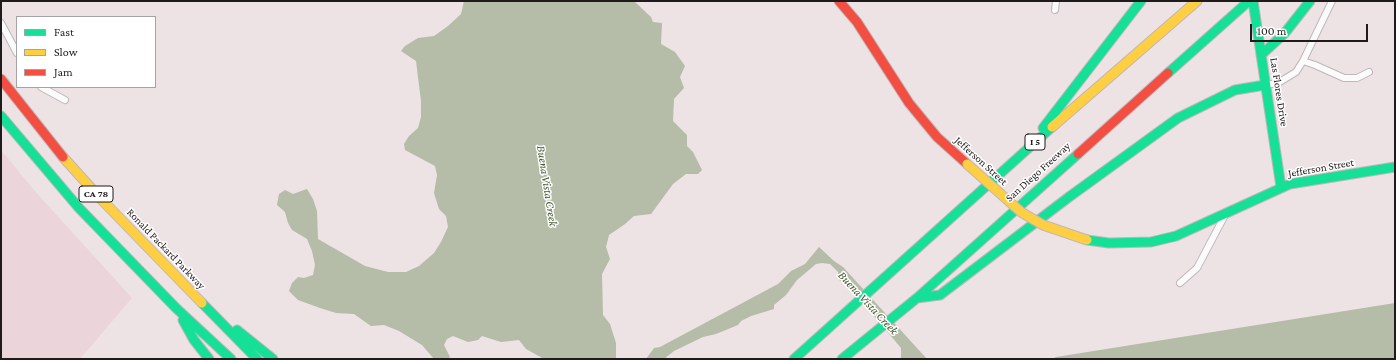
<!DOCTYPE html>
<style>
body{margin:0}
#map{position:relative;width:1396px;height:360px;overflow:hidden;background:#ede2e4;font-family:"Crimson Pro",serif}
canvas{display:block}
.frame{position:absolute;inset:0;border:2px solid #211a1c;pointer-events:none}
.legend{position:absolute;left:16px;top:16px;width:140px;height:72px;box-sizing:border-box;background:#fff;border:1px solid #a6a3a4;margin:0;padding:5px 7px;list-style:none;font-size:12px;color:#211a1c}
.legend li{display:flex;align-items:center;gap:8px;height:20px}
.legend b{width:20px;border:1px solid #a6a3a4}
.scale{position:absolute;left:1250px;top:24px;width:118px;height:18px;box-sizing:border-box;border:2px solid #211a1c;border-top:0;padding-left:5px;font-size:12px;line-height:14px;white-space:nowrap;color:#211a1c;-webkit-text-stroke:3px #fff;paint-order:stroke}
</style>
<div id="map">
<canvas width="1396" height="360"></canvas>
<div class="frame"></div>
<ul class="legend">
<li><b style="height:5px;background:#16e098"></b>Fast</li>
<li><b style="height:5px;background:#ffcf43"></b>Slow</li>
<li><b style="height:5px;background:#f24e42"></b>Jam</li>
</ul>
<div class="scale">100 m</div>
</div>
<script>
const c = document.querySelector('canvas').getContext('2d');
c.lineJoin = 'round';
function fillPath(path, color) { c.fillStyle = color; c.fill(path, 'evenodd'); }
const poly = rows => new Path2D(rows.map(r => 'M' + r).join(''));
function trace(path, color, width, dash) { c.strokeStyle = color; c.lineWidth = width; c.lineCap = dash ? 'butt' : 'round'; c.setLineDash(dash || []); c.stroke(path); }
function write(font, color, halo, rows, align = 'center') {
  c.font = font + ' "Crimson Pro",serif'; c.lineWidth = 3; c.setLineDash([]); c.textBaseline = 'middle'; c.strokeStyle = halo; c.fillStyle = color; for (const [text, x, y, turn = 0] of rows) {
    c.save(); c.translate(x, y); c.rotate((+turn || 0) * Math.PI / 180); c.textAlign = isNaN(turn) ? turn : align; if (halo) c.strokeText(text, 0, 0); c.fillText(text, 0, 0); c.restore();
  }
}
const built = poly([
 [1,150,33,189,132,298,80,359,1,359]
]);
const water = poly([
 [464,1,634,1,651,17,653,22,662,23,661,44,675,52,685,66,680,77,684,88,674,99,673,121,687,135,687,146,693,152,702,170,698,174,686,174,673,184,651,214,634,216,625,224,609,235,606,247,610,259,602,274,603,315,610,324,616,343,616,358,619,359,544,359,526,349,519,340,501,342,482,336,478,340,468,342,453,336,447,339,444,345,450,357,448,359,434,359,422,345,399,331,384,325,371,326,354,314,336,313,320,308,298,300,289,291,292,283,298,277,304,278,313,275,315,265,312,251,307,239,292,230,288,223,285,212,277,205,279,194,285,190,293,194,307,189,313,199,317,211,318,239,365,266,388,272,406,272,419,266,434,253,441,242,448,227,446,216,439,209,434,193,437,175,435,166,405,150,404,144,409,136,418,128,421,117,421,101,416,61,401,51,405,46,418,38,434,36,448,26,461,14],
 [819,247,834,261,843,267,927,359,901,359,901,348,847,284,839,280,838,272,830,264,822,263,816,264,797,280,786,295,774,305,774,309,751,316,741,321,738,325,716,334,703,337,674,351,664,359,646,359,654,348,660,347,778,284,791,271,805,264],
 [1395,303,1395,359,1052,359,1056,357]
]);
const street = poly([
 [1055,10,1056,1],
 [1,23,17,53],
 [1303,61,1315,65,1344,78,1357,78,1369,72],
 [1265,85,1278,83,1296,72,1303,61,1332,1],
 [41,87,65,100],
 [1180,283,1197,268,1225,215]
]);
const fast = poly([
 [1253,1,1281,187],
 [1261,55,1284,34,1310,1],
 [1168,73,1249,1],
 [1,116,79,208,176,308,231,359],
 [1043,128,1141,1],
 [1087,240,1109,243,1151,242,1176,236,1290,184,1395,167],
 [917,298,940,295,1069,197,1178,118,1235,90,1265,85],
 [202,303,257,359],
 [183,320,194,340,209,359],
 [237,330,273,359],
 [794,359,1052,127],
 [842,359,917,298,1078,154]
]);
const slow = poly([
 [1052,127,1197,1],
 [63,157,99,197,202,303]
]);
const jam = poly([
 [839,1,857,22,909,103,937,137,967,164],
 [1,79,63,157],
 [1078,154,1168,73]
]);
const slowBridge = poly([
 [967,164,1021,212,1043,225,1087,240]
]);
const shields = [
 [1035,142,20],
 [96,194,34]
];
const shieldNames = [
 ["I 5",1035,142],
 ["CA 78",96,194]
];
const streetNames = [
 ["Las Flores Drive",1279,92,81],
 ["Jefferson Street",981,161,42],
 ["Jefferson Street",1321,168,-10],
 ["San Diego Freeway",1038,172,-42],
 ["Ronald Packard Parkway",166,249,46]
];
const waterNames = [
 ["Buena Vista Creek",547,186,81],
 ["Buena Vista Creek",868,303,47]
];
fillPath(built, '#ebd5da');
fillPath(water, '#b5bca8');
trace(street, '#bfb7b9', 8);
trace(fast, '#bfb7b9', 11);
trace(slow, '#bfb7b9', 11);
trace(jam, '#bfb7b9', 11);
trace(street, '#fcfbfb', 6);
trace(fast, '#16e098', 9);
trace(slow, '#ffcf43', 9);
trace(jam, '#f24e42', 9);
trace(slowBridge, '#bfb7b9', 11, []);
trace(slowBridge, '#ffcf43', 9);
for (const [x, y, w] of shields) { const box = new Path2D(); box.roundRect(x - w / 2, y - 8, w, 16, 3); c.fillStyle = '#fff'; c.fill(box); trace(box, '#211a1c', 1); }
write('bold 10px', '#211a1c', null, shieldNames);
write('11px', '#211a1c', '#fff', streetNames);
write('italic 12px', '#465b2f', '#fff', waterNames);
</script>
